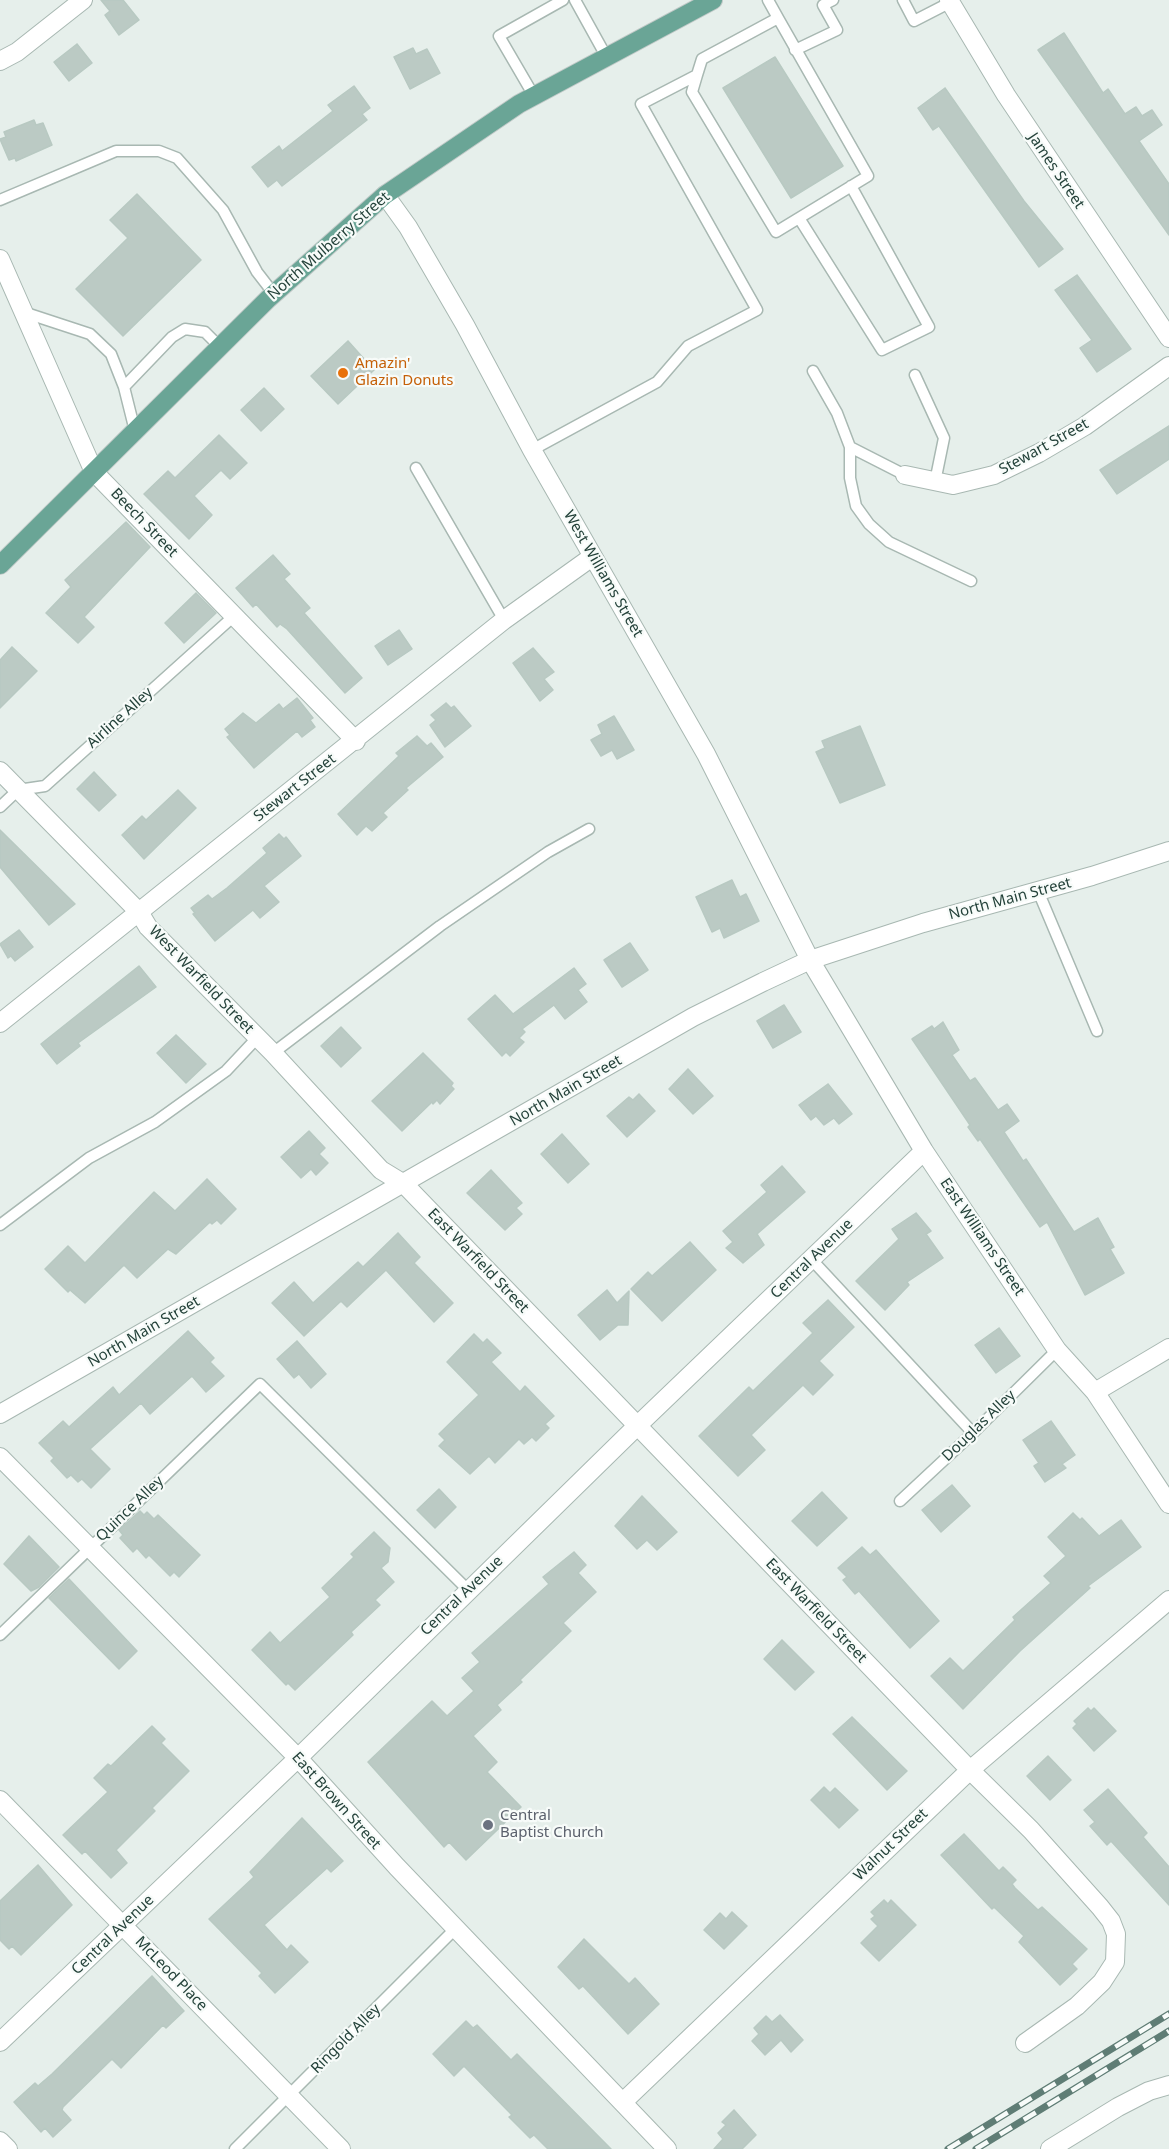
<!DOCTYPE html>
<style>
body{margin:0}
canvas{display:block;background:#e6efeb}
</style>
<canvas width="1169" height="2149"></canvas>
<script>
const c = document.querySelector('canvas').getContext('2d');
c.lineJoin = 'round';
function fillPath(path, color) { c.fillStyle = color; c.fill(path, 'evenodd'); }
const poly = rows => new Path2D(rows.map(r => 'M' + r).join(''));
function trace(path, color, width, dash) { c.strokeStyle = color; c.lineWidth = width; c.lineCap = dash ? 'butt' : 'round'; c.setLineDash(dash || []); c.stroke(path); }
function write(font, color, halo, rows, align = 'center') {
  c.font = font + ' "Noto Sans",sans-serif'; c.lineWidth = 4.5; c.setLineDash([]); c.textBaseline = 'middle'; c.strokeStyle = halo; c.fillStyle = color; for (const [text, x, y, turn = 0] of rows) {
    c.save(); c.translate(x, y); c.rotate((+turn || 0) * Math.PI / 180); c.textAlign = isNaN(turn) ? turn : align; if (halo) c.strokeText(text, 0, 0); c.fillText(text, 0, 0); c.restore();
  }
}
const building = poly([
 [101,0,123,0,139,20,119,35,105,15,110,11,101,0],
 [1064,33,1103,93,1108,89,1125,114,1136,107,1142,116,1152,110,1162,125,1139,141,1169,184,1169,235,1038,50,1064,33],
 [77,44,92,63,69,81,54,62,77,44],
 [413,48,416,54,427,49,440,73,410,89,394,57,413,48],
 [775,57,843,166,791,198,723,88,775,57],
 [354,86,370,108,362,114,367,120,282,186,277,180,268,187,252,167,279,146,282,151,333,111,328,105,354,86],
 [945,88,1024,201,1063,249,1039,267,939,126,933,130,918,108,945,88],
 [34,120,36,125,43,123,52,145,16,161,15,158,9,160,0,139,6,137,4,132,34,120],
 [137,194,201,260,123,336,76,289,128,238,110,220,137,194],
 [1077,275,1131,349,1097,372,1080,348,1092,340,1055,290,1077,275],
 [348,341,374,370,338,404,311,376,348,341],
 [264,388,284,409,261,431,241,410,264,388],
 [1169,426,1169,459,1117,494,1100,470,1169,426],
 [219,435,247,463,230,479,221,470,194,496,212,515,189,539,144,494,168,471,175,478,219,435],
 [126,522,150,547,84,617,94,627,78,643,46,613,71,587,65,580,126,522],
 [273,555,290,574,284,579,310,608,304,613,362,678,345,693,287,629,280,624,277,627,256,604,253,607,236,588,273,555],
 [196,593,216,613,184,643,165,623,196,593],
 [399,630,412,649,388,665,375,646,399,630],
 [12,647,37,671,0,708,0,660,12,647],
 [533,648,554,672,544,679,553,690,540,701,513,663,533,648],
 [297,698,313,718,310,720,315,727,302,737,297,731,254,768,227,737,230,735,225,729,243,713,256,723,279,704,283,709,297,698],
 [446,703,451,708,454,706,471,726,445,747,430,725,436,720,431,715,446,703],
 [614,716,634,750,617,759,612,750,601,756,591,740,602,734,598,725,614,716],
 [860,726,885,785,840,803,816,752,825,748,822,741,860,726],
 [417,736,427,746,431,743,443,757,406,788,408,790,383,813,387,817,372,831,366,826,357,835,338,814,399,756,396,753,417,736],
 [94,772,116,795,99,811,77,789,94,772],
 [178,790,196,808,144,859,122,835,142,816,146,820,178,790],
 [0,830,75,904,49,925,0,867,0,830],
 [279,834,284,839,286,837,301,856,264,886,279,902,260,918,253,910,215,941,193,914,195,913,191,908,208,895,212,899,227,888,267,853,263,848,279,834],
 [732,880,740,897,746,894,759,921,724,938,720,928,712,932,696,897,732,880],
 [19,930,33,947,15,961,11,956,8,958,0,944,19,930],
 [630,943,648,970,622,987,604,960,630,943],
 [139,966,156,987,78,1043,80,1046,57,1064,41,1044,139,966],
 [574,968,586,984,578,990,587,1002,565,1019,554,1005,522,1029,525,1032,519,1038,524,1042,510,1056,506,1052,502,1056,468,1019,495,995,513,1014,574,968],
 [784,1005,801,1032,773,1048,757,1021,784,1005],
 [943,1022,959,1050,952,1055,970,1081,975,1078,998,1110,1007,1104,1019,1121,1004,1132,1023,1161,1026,1159,1074,1232,1098,1218,1114,1247,1110,1249,1124,1273,1085,1295,1047,1222,1040,1227,980,1139,978,1141,968,1127,970,1125,912,1039,932,1026,934,1029,943,1022],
 [341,1027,361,1048,341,1067,321,1046,341,1027],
 [176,1035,206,1064,186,1083,157,1053,176,1035],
 [423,1053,453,1083,451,1086,454,1089,440,1104,437,1100,433,1104,432,1102,402,1131,372,1101,423,1053],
 [688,1069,713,1096,693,1114,669,1089,688,1069],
 [828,1084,852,1114,839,1124,834,1118,824,1125,816,1116,811,1120,799,1105,828,1084],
 [639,1094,655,1111,627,1137,607,1116,629,1097,633,1100,639,1094],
 [309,1131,325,1148,319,1154,328,1163,316,1175,311,1169,301,1178,281,1157,309,1131],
 [562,1134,589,1164,568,1183,541,1154,562,1134],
 [782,1166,805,1192,757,1234,764,1245,743,1263,726,1248,733,1242,723,1231,767,1192,761,1185,782,1166],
 [491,1170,522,1203,516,1208,522,1214,505,1230,467,1193,491,1170],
 [207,1179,236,1209,221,1224,217,1220,212,1224,210,1222,176,1254,168,1249,137,1278,124,1265,85,1303,70,1290,68,1292,45,1269,68,1246,85,1263,154,1192,175,1211,207,1179],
 [916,1213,931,1231,926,1234,943,1258,907,1282,909,1285,885,1310,856,1281,899,1239,892,1229,916,1213],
 [398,1233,420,1257,414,1263,453,1303,434,1322,386,1270,347,1307,341,1301,304,1336,272,1303,294,1282,313,1303,358,1262,363,1267,398,1233],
 [690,1242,716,1270,662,1321,631,1289,648,1272,652,1276,690,1242],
 [607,1290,617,1303,629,1291,628,1325,618,1325,600,1340,578,1315,607,1290],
 [828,1300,854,1327,819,1361,833,1375,813,1395,803,1385,751,1435,765,1450,738,1476,699,1436,749,1387,753,1391,813,1333,803,1323,828,1300],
 [999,1328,1020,1356,996,1373,975,1345,999,1328],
 [188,1331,214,1358,210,1362,224,1376,206,1392,192,1376,150,1414,141,1403,90,1449,110,1469,91,1488,82,1479,78,1482,71,1475,67,1478,51,1461,54,1458,39,1443,63,1421,69,1427,113,1387,119,1395,188,1331],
 [474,1334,483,1343,487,1339,501,1353,491,1362,520,1392,525,1386,554,1416,545,1424,549,1428,536,1441,532,1437,524,1444,519,1439,495,1463,489,1456,470,1474,439,1446,445,1440,439,1434,479,1395,447,1362,474,1334],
 [297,1341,326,1374,311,1388,299,1374,294,1378,277,1359,297,1341],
 [1051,1421,1075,1455,1062,1464,1066,1468,1045,1482,1034,1466,1039,1463,1023,1440,1051,1421],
 [952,1485,970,1506,941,1532,922,1510,952,1485],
 [439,1489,456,1507,435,1528,417,1510,439,1489],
 [822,1492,847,1518,817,1546,792,1521,822,1492],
 [642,1496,677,1532,657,1550,647,1540,637,1549,615,1526,642,1496],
 [140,1511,144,1515,147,1512,154,1519,158,1515,200,1555,179,1577,174,1572,170,1576,149,1555,146,1558,137,1548,133,1552,120,1538,123,1535,119,1530,140,1511],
 [1073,1513,1080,1520,1082,1518,1099,1536,1121,1520,1141,1547,1088,1586,1090,1588,1020,1651,963,1709,931,1676,950,1658,963,1671,1015,1620,1013,1617,1051,1583,1044,1576,1066,1556,1048,1537,1073,1513],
 [374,1532,390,1548,388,1562,381,1568,394,1582,375,1600,380,1605,351,1632,353,1635,295,1690,288,1683,286,1685,252,1650,270,1632,280,1643,330,1597,322,1588,354,1557,351,1554,374,1532],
 [29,1536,59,1567,39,1587,31,1591,4,1564,29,1536],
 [862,1547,870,1555,876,1550,939,1621,910,1648,859,1591,855,1594,843,1580,847,1577,838,1568,862,1547],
 [574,1552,586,1565,578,1573,596,1592,563,1623,571,1631,520,1680,522,1682,497,1705,501,1710,473,1736,497,1762,487,1772,521,1807,466,1860,449,1842,444,1847,368,1762,432,1701,447,1716,474,1691,462,1678,480,1662,472,1653,549,1584,543,1577,574,1552],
 [69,1579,137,1651,119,1669,49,1598,69,1579],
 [782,1640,814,1672,795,1690,764,1659,782,1640],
 [1088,1708,1091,1711,1094,1708,1116,1731,1094,1751,1073,1728,1077,1724,1074,1721,1088,1708],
 [852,1717,907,1771,887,1790,833,1734,852,1717],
 [152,1726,165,1739,161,1743,189,1771,152,1808,155,1811,116,1850,127,1863,111,1878,85,1851,82,1854,63,1835,108,1792,94,1778,108,1764,111,1766,152,1726],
 [1048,1756,1071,1780,1050,1800,1027,1776,1048,1756],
 [824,1787,830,1793,835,1788,858,1810,839,1828,811,1800,824,1787],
 [1108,1789,1147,1833,1143,1837,1169,1867,1169,1905,1111,1841,1107,1845,1090,1826,1095,1822,1084,1810,1108,1789],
 [302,1818,343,1861,331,1872,327,1868,264,1925,287,1950,291,1945,308,1962,275,1993,259,1976,262,1973,209,1919,254,1877,250,1872,302,1818],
 [964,1834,999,1871,1003,1867,1016,1880,1012,1884,1015,1888,1038,1910,1042,1907,1087,1949,1072,1964,1077,1969,1060,1985,1019,1942,1024,1936,994,1907,992,1909,941,1855,964,1834],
 [38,1865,72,1905,21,1955,12,1946,9,1949,0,1940,0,1901,38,1865],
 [884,1900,888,1904,891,1900,916,1925,879,1961,861,1943,878,1926,871,1919,875,1916,871,1912,884,1900],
 [732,1912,747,1926,724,1949,704,1930,720,1913,726,1919,732,1912],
 [584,1939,629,1984,635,1978,659,2004,628,2034,583,1986,579,1989,558,1967,584,1939],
 [152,1976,184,2011,166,2028,163,2025,121,2068,112,2059,63,2107,62,2110,71,2120,53,2137,45,2128,41,2132,14,2102,35,2083,38,2086,52,2074,152,1976],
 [780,2015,803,2040,791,2052,781,2040,765,2055,752,2041,759,2034,754,2028,766,2016,772,2022,780,2015],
 [466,2021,473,2028,477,2025,511,2060,517,2054,611,2149,548,2149,534,2135,530,2138,509,2117,512,2115,464,2066,454,2076,433,2054,466,2021],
 [734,2110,756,2135,742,2149,714,2149,723,2139,718,2133,726,2125,722,2122,734,2110]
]);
const service = poly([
 [575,0,606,56],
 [903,0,914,21,951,2],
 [795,50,837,30,823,5,833,0],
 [697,75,692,92,776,232,868,176,778,18],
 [534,96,499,36,563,0],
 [0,200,116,151,159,151,177,158,223,210,257,272,274,294],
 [799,218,882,350,929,327,851,186],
 [23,312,90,334,111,354,124,387,135,431],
 [813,371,837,413,850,447,850,478,856,506,869,524,889,542,971,581],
 [915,375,944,438,935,482],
 [124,387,172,337,185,329,205,332,220,347],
 [850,447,905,475],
 [532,450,657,382,688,346,757,310,641,104,697,75,702,59,778,18,768,0],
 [416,468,504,620],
 [0,807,18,790,45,786,234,616],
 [1038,891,1097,1031],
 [273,1053,440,926,548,852,589,829],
 [0,1225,89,1158,155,1122,226,1071,257,1038],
 [812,1260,973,1433],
 [900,1501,973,1433,1057,1350],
 [0,1635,260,1384,468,1590],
 [235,2149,455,1929]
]);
const minor = poly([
 [949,0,1006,95,1169,338],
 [0,61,17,52,83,0],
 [385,195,408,227,465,325,532,450,706,754,810,960,924,1151,1057,1350,1095,1392,1169,1504],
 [0,259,94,472,356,741],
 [905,475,953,485,994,475,1039,453,1085,426,1169,366],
 [0,771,139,912,148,927,273,1053,381,1170,404,1184,970,1770,1031,1830,1100,1907,1111,1921,1116,1934,1115,1962,1102,1982,1077,2006,1025,2043],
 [0,1023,504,620,592,557],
 [1095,1392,1169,1348],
 [0,1457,298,1758,397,1867,667,2149],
 [0,1800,341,2149],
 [0,2042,298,1758,637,1426,924,1151],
 [624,2101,970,1770,1169,1600],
 [0,2141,8,2149],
 [1050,2149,1118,2107,1149,2091,1169,2085]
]);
const tertiary = poly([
 [0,1414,693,1017,763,982,810,960,923,923,1092,876,1169,851]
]);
const primary = poly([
 [0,565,268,299,385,195,519,104,713,0]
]);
const rail = poly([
 [948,2149,1169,2014],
 [976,2149,1169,2031]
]);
const markers = [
 [343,373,6,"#e8710a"],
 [488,1825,6,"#6b7280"]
];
const streetNames = [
 ["James Street",1056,171,56],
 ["North Mulberry Street",329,246,-41],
 ["Stewart Street",1044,447,-29],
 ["Beech Street",144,523,46],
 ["West Williams Street",603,574,60],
 ["Airline Alley",120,718,-42],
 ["Stewart Street",295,788,-38],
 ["North Main Street",1010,899,-15],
 ["West Warfield Street",201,980,46],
 ["North Main Street",566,1091,-30],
 ["East Williams Street",982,1237,56],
 ["Central Avenue",812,1259,-44],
 ["East Warfield Street",478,1261,46],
 ["North Main Street",144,1332,-30],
 ["Douglas Alley",979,1426,-44],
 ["Quince Alley",130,1509,-44],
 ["Central Avenue",462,1596,-44],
 ["East Warfield Street",816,1611,46],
 ["East Brown Street",336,1801,48],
 ["Walnut Street",891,1845,-44],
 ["Central Avenue",113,1935,-44],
 ["McLeod Place",171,1974,46],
 ["Ringold Alley",346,2039,-45]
];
const foodNames = [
 ["Amazin'",355,364],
 ["Glazin Donuts",355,381]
];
const worshipNames = [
 ["Central",500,1816],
 ["Baptist Church",500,1833]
];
fillPath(building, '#bbcac4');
trace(building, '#b8c9c2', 1.5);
trace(service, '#a8b8b2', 13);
trace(minor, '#a8b8b2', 20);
trace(tertiary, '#a8b8b2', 20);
trace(primary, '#c2cac8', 20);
trace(service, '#fff', 10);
trace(minor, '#fff', 18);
trace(tertiary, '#fff', 18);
trace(primary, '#6aa596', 18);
trace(rail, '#5f7d75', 7);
trace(rail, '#f7fbf9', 4.5, [14]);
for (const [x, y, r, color] of markers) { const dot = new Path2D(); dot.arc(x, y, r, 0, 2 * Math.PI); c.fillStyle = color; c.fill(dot); trace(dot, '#f7fbf9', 2); }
write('15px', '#24423a', '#f7fbf9', streetNames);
write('15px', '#c56008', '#f7fbf9', foodNames, 'left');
write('15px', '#5b616d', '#f7fbf9', worshipNames, 'left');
</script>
